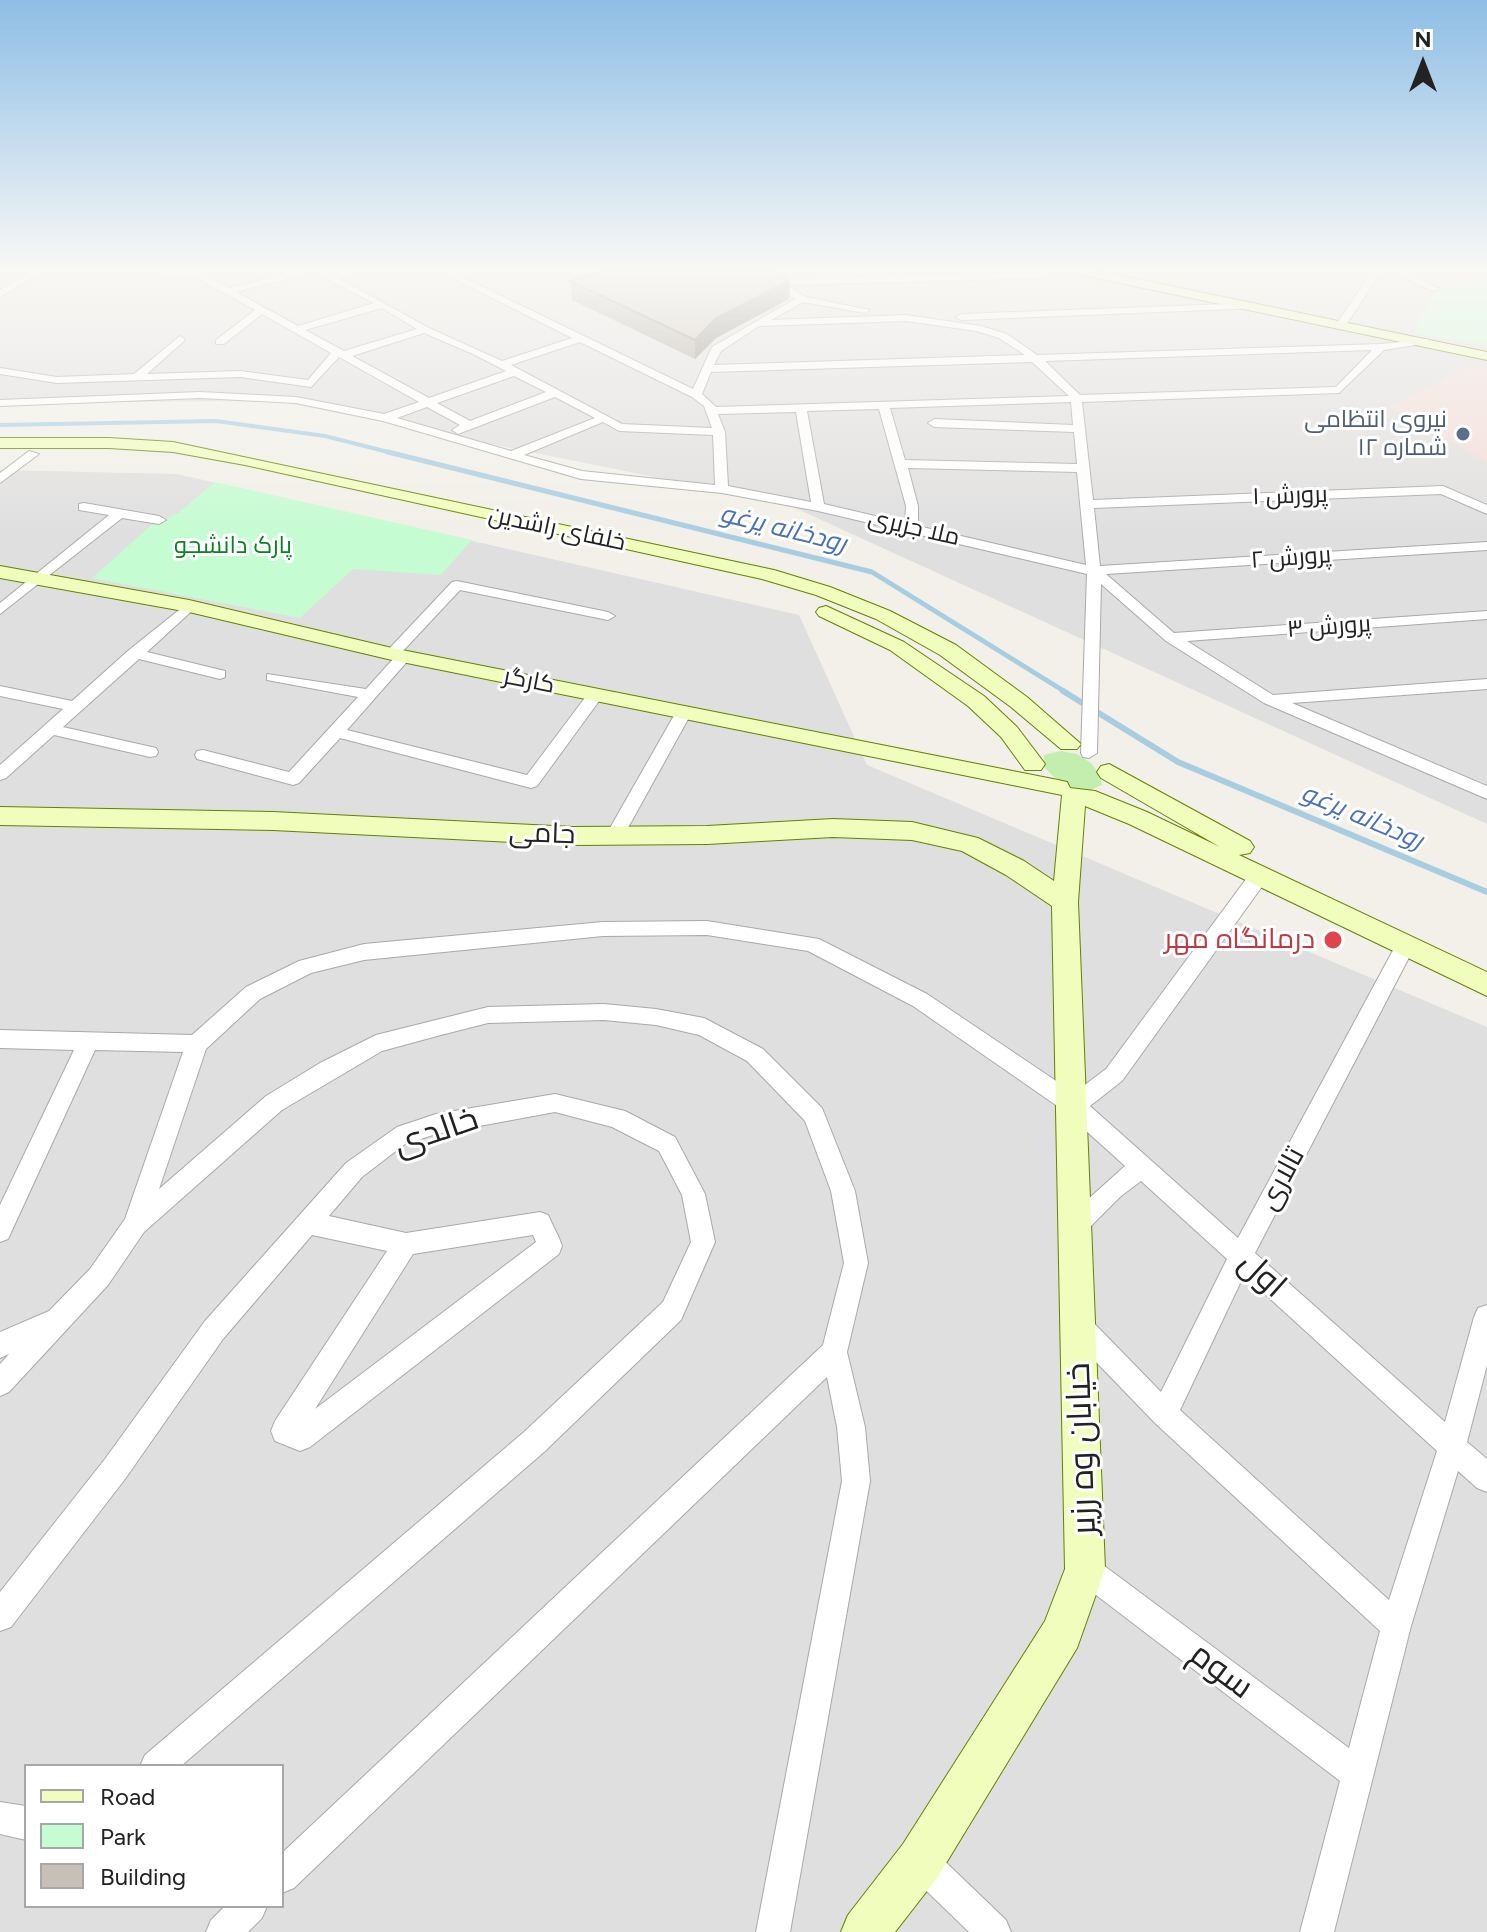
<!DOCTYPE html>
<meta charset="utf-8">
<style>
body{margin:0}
#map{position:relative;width:1487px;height:1932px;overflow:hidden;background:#f2f0e8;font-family:Figtree,sans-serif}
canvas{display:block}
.legend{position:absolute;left:24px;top:1764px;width:260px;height:144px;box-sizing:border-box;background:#fff;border:2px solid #a7a7a7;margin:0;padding:10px 14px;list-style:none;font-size:24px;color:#222}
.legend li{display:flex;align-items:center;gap:16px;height:40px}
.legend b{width:40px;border:2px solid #a7a7a7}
.north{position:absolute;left:1383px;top:24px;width:80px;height:80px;-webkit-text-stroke:6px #fff;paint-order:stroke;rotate:0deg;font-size:22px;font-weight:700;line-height:32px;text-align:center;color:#222}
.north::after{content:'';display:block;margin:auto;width:28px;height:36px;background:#222;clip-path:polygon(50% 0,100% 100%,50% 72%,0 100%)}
</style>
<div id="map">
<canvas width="1487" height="1932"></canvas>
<ul class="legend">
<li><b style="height:10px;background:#f1fdbc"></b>Road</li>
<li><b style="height:22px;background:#c5fcd1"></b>Park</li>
<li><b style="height:22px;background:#c8c0b7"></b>Building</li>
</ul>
<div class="north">N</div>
</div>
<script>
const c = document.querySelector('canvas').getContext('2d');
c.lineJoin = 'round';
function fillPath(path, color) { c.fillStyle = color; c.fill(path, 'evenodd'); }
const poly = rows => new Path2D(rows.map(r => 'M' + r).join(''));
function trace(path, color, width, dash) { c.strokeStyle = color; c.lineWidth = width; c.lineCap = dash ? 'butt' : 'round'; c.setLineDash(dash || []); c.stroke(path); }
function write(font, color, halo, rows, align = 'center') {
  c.font = font + ' Figtree,Cairo,sans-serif'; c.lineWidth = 6; c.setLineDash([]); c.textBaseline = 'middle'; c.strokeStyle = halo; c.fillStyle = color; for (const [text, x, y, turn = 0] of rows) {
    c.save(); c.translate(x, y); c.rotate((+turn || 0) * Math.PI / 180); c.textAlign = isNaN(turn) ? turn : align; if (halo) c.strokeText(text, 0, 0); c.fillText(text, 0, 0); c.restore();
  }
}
const residential = poly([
 [0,269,1487,269,1487,824,784,503,277,401,0,403],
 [0,470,177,474,799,615,867,765,1487,1027,1487,1932,0,1932],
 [26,1766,282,1766,282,1906,26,1906]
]);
const commercial = poly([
 [1471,365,1487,368,1487,462,1389,407]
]);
const grass = poly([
 [1061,751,1077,754,1091,763,1100,775,1102,785,1090,790,1071,787,1054,777,1044,767,1044,755]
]);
const park = poly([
 [1487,279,1487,346,1414,333,1435,289],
 [215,482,472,540,441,575,353,569,300,618,92,578,150,526,178,513]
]);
const streamFar2 = poly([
 [0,425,216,421,325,436,396,454]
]);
const streamFar1 = poly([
 [388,452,872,572,1067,693]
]);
const stream = poly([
 [1063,691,1178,762,1487,892]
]);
const street = poly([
 [35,269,46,269,0,297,0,290,35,269],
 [101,269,185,271,184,269,194,269,229,288,305,269,320,269,331,274,363,269,338,278,429,328,502,361,572,338,435,269,446,269,693,389,712,347,795,299,756,269,765,269,780,279,1037,272,1054,269,1039,278,788,285,805,297,870,310,865,313,803,302,771,320,906,315,981,326,1007,334,1037,355,1381,344,1428,339,1428,343,1384,350,1339,393,1082,402,1093,500,1443,486,1487,505,1487,514,1441,494,1094,508,1100,566,1487,542,1487,550,1106,574,1174,633,1487,611,1487,619,1187,641,1273,695,1487,679,1487,689,1292,703,1487,786,1487,799,1264,703,1166,641,1101,584,1097,753,1089,758,1083,757,1081,753,1087,574,818,511,722,493,581,479,383,421,296,403,200,398,0,406,0,400,200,392,296,397,384,414,419,402,339,357,311,387,240,377,57,383,0,374,0,368,57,377,134,374,180,336,185,339,184,341,147,374,240,371,308,380,331,353,262,314,224,344,216,344,216,340,255,310,197,278,101,269],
 [313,272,374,303,298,326,236,292,313,272],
 [382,308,417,329,344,351,305,330,382,308],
 [906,321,976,331,999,338,1025,355,714,365,721,351,759,326,906,321],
 [424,333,473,354,506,371,429,398,352,356,424,333],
 [580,342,692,397,704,406,712,428,622,424,511,365,580,342],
 [1372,350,1336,387,1080,395,1045,361,1372,350],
 [1032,362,1069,396,716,407,702,394,711,372,1032,362],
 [514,376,546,392,470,421,437,403,514,376],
 [555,397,595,418,511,451,397,418,427,407,460,425,452,430,458,434,555,397],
 [1071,402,1073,425,934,419,928,423,934,427,1074,432,1077,464,905,460,890,408,1071,402],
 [879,409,906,506,905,523,824,504,807,411,879,409],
 [796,412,811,502,728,486,725,432,718,414,796,412],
 [603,422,619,431,713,435,715,485,582,471,524,455,603,422],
 [908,468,1077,472,1086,565,918,526,918,506,908,468],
 [1374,269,1383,269,1346,325,1338,325,1337,323,1374,269],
 [1386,269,1398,269,1440,289,1432,291,1386,269],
 [1255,303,1259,308,961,320,956,317,961,314,1255,303],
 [29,451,39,454,0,483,0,473,29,451],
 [84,503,159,516,166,520,159,524,122,518,0,614,0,603,109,515,79,510,79,504,84,503],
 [457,581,608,612,615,616,608,620,460,590,402,652,412,656,347,730,527,775,590,691,602,691,602,697,537,786,531,788,340,738,299,783,293,785,197,759,195,755,197,751,203,750,289,772,358,697,267,680,267,674,366,689,394,658,387,657,387,651,452,582,457,581],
 [189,602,194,603,194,609,147,652,225,671,225,677,220,679,139,659,63,727,156,748,158,752,156,756,150,757,54,735,6,778,0,780,0,765,63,709,0,696,0,686,72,701,129,650,189,602],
 [684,707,692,712,624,835,621,839,609,839,606,835,676,712,684,707],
 [1259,869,1268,876,1266,881,1122,1081,1090,1106,1238,1238,1398,941,1412,941,1415,946,1255,1253,1445,1422,1474,1317,1478,1308,1487,1305,1487,1365,1467,1442,1487,1459,1487,1492,1477,1488,1458,1471,1411,1626,1334,1932,1300,1932,1340,1781,1075,1579,1070,1569,1075,1559,1085,1554,1095,1559,1349,1748,1380,1631,1155,1423,1069,1334,1065,1325,1069,1316,1078,1312,1087,1316,1161,1392,1227,1259,1141,1181,1121,1196,1083,1234,1075,1237,1067,1234,1063,1226,1067,1218,1125,1166,1063,1110,913,1006,808,951,707,935,603,936,364,960,311,973,260,999,206,1049,159,1189,266,1096,320,1063,376,1035,488,1007,604,1004,656,1009,704,1018,763,1049,822,1108,855,1191,868,1263,847,1352,865,1427,870,1481,790,1932,756,1932,842,1481,837,1427,827,1377,294,1888,282,1893,282,1853,823,1345,844,1263,831,1191,805,1121,747,1061,699,1035,656,1025,604,1020,488,1023,437,1036,382,1051,282,1110,144,1232,108,1285,9,1392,0,1396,0,1364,9,1354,0,1358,0,1332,49,1311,90,1269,125,1219,183,1052,95,1050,8,1239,0,1242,0,1205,74,1050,0,1048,0,1030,192,1035,246,987,299,961,364,944,603,922,707,921,819,939,927,994,1074,1093,1106,1069,1252,871,1259,869],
 [1244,1275,1437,1451,1389,1600,1180,1410,1244,1275],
 [555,1094,625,1111,675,1137,705,1194,715,1242,681,1320,544,1452,181,1766,140,1766,145,1755,524,1432,663,1302,691,1242,682,1195,659,1151,612,1127,555,1112,436,1134,405,1144,362,1177,329,1216,406,1233,540,1212,548,1215,559,1238,562,1246,559,1254,310,1447,300,1451,275,1441,271,1431,275,1421,387,1251,312,1235,223,1339,125,1479,11,1627,0,1631,0,1592,105,1459,205,1321,346,1163,397,1127,436,1114,555,1094],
 [533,1235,536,1242,315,1409,413,1254,533,1235],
 [0,1802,26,1806,26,1840,0,1834,0,1802],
 [920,1844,932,1849,1006,1920,1011,1932,969,1932,908,1873,903,1861,908,1849,920,1844],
 [225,1906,267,1906,262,1918,248,1932,206,1932,211,1920,225,1906]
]);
const secondary = poly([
 [1065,269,1089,269,1487,352,1487,360,1072,273,1065,269],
 [0,438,109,438,173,442,774,570,830,587,890,611,956,645,1027,697,1081,744,1077,749,1061,749,1011,707,940,655,876,619,816,595,762,579,245,465,173,452,109,448,0,448,0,438],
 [0,566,189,600,392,648,1058,780,1067,782,1070,788,1095,791,1147,812,1220,847,1101,778,1097,772,1101,766,1109,764,1250,841,1254,847,1250,853,1239,855,1487,972,1487,996,1129,824,1085,806,1078,902,1105,1569,1077,1648,937,1878,895,1932,841,1932,848,1915,903,1844,1045,1621,1065,1569,1052,906,1006,875,962,851,912,840,833,837,707,844,573,845,273,830,0,825,0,807,273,812,573,827,707,826,833,819,912,822,978,838,1024,861,1054,881,1062,795,392,660,189,612,0,578,0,566],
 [826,606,904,642,984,696,1017,727,1045,764,1041,770,1025,770,1001,737,968,706,890,650,819,616,816,612,819,608,826,606]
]);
const wall = poly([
 [790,280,789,299,716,338,695,359,572,300,570,281]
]);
const shadedWall = poly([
 [790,280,789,299,716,338,695,359,695,340,715,319]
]);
const building = poly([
 [611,269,773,269,790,280,715,319,695,340,570,281,611,269]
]);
const markers = [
 [1463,434,8,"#5c6f8a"],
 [1333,940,10,"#e0444e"]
];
const farServicenames = [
 ["نیروی انتظامی",1447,420],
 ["شماره ۱۲",1447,448]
];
const farStreetnames = [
 ["پرورش ۱",1290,496,-2],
 ["ملا جزیری",914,528,13],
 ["خلفای راشدین",557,529,12],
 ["پرورش ۲",1291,558,-4],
 ["پرورش ۳",1329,627,-4],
 ["کارگر",529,681,11]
];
const farParknames = [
 ["پارک دانشجو",233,546]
];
const farWaternames = [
 ["رودخانه یرغو",783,529,14],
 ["رودخانه یرغو",1362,817,23]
];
const streetNames = [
 ["جامی",542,834,2],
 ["تالاری",1282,1179,-62]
];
const healthNames = [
 ["درمانگاه مهر",1315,940]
];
const nearStreetnames = [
 ["خالدی",436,1132,-19],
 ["اول",1262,1275,42],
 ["خیابان وه رزیر",1082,1449,-92],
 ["سوم",1221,1671,37]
];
fillPath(residential, '#e0dfdf');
fillPath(commercial, '#f3dcd8');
fillPath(grass, '#c4eead');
fillPath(park, '#c5fcd1');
trace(streamFar2, '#a7cde1', 4);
trace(streamFar1, '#a7cde1', 5);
trace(stream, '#a7cde1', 6);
trace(street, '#a9a9a9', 2);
trace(secondary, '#638200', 2);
fillPath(street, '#fff');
fillPath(secondary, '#f1fdbc');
fillPath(wall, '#aca59d');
fillPath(shadedWall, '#8c8680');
fillPath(building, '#c8c0b7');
trace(building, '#8c8680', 2);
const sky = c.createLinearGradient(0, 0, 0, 539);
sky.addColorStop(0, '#8ebee5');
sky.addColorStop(0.5, '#f9f8f5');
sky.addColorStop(1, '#f9f8f500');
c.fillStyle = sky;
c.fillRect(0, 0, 1487, 539);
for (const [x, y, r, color] of markers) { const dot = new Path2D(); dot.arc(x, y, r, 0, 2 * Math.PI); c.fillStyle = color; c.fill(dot); trace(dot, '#fff', 3); }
write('24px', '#4e5e75', '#fff', farServicenames, 'right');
write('24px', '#222', '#fff', farStreetnames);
write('24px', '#078422', '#fff', farParknames);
write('italic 26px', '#4871b8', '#fff', farWaternames);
write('28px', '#222', '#fff', streetNames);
write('28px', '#be3a42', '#fff', healthNames, 'right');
write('34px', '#222', '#fff', nearStreetnames);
</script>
